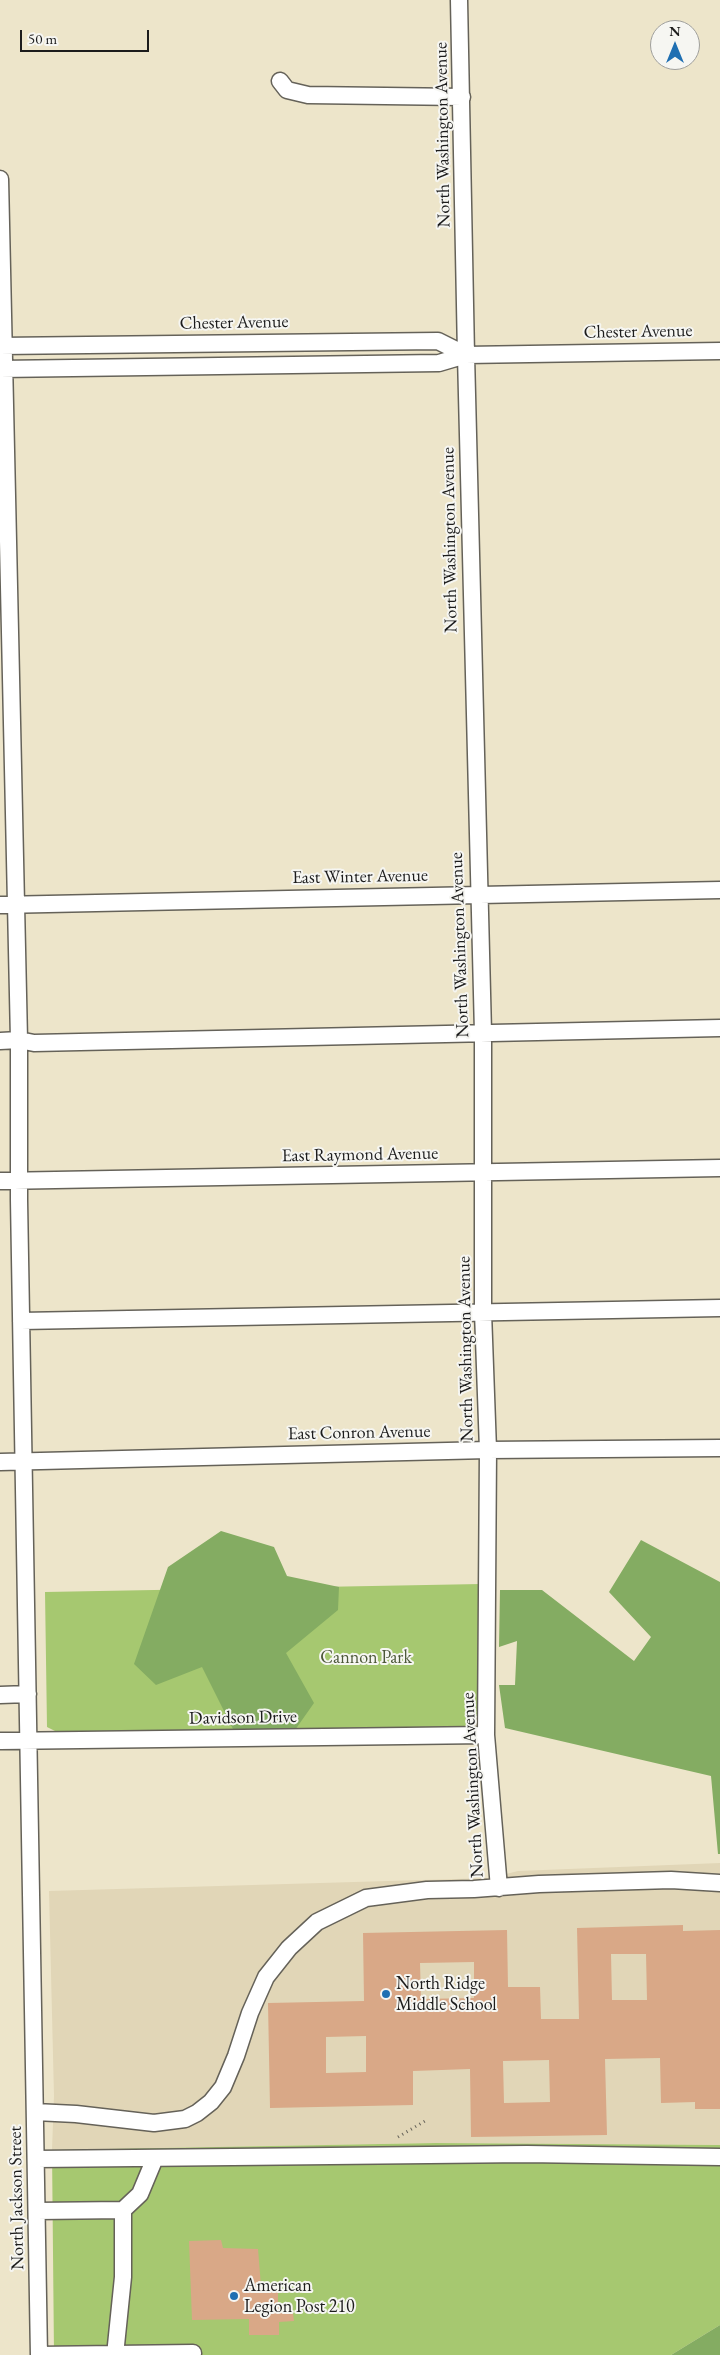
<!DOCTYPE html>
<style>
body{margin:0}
#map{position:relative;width:720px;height:2355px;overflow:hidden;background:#ede5ca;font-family:"EB Garamond",serif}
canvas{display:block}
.north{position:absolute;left:650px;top:20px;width:50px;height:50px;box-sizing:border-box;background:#f6f6f2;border:1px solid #9f9f9c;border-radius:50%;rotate:0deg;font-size:14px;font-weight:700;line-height:20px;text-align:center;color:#1c1c1c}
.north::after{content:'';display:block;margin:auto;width:18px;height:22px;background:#1f6fb2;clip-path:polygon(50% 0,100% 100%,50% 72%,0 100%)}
.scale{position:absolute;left:20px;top:30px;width:129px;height:22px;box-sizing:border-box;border:2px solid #1c1c1c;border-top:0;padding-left:6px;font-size:15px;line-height:18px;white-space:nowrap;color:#1c1c1c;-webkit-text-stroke:4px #f6f6f2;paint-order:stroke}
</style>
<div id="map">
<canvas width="720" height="2355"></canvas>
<div class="north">N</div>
<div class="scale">50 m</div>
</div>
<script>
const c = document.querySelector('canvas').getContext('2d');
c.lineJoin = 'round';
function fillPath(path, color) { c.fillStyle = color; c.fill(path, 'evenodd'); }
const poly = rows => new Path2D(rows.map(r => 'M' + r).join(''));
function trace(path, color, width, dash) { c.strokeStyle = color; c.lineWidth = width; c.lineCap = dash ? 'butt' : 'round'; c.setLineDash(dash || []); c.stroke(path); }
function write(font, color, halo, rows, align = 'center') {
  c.font = font + ' "EB Garamond",serif'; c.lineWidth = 4; c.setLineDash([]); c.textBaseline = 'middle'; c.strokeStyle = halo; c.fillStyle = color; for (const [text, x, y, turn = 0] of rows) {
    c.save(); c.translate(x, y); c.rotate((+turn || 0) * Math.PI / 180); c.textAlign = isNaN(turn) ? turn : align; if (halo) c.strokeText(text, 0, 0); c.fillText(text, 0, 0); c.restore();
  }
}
const built = poly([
 [720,1863,720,2145,436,2143,52,2150,54,2096,49,1891,490,1878,518,1871]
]);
const green = poly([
 [481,1584,480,1712,466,1728,59,1733,47,1727,45,1592],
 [436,2143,720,2145,720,2325,671,2355,54,2355,52,2150]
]);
const forest = poly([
 [221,1531,274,1547,287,1576,339,1587,338,1610,286,1653,314,1703,295,1730,234,1731,202,1667,156,1685,134,1664,168,1567],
 [641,1540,720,1582,720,1854,718,1854,711,1776,505,1728,499,1685,515,1685,517,1641,499,1647,500,1590,542,1590,634,1661,651,1637,609,1592],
 [720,2325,720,2355,671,2355]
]);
const building = poly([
 [683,1925,683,1931,720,1930,720,2109,695,2109,695,2102,661,2103,660,2058,605,2059,607,2135,471,2137,470,2069,413,2071,413,2105,270,2108,268,2003,364,2001,363,1933,507,1930,508,1987,540,1987,541,2019,579,2019,577,1928],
 [611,1954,646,1954,647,2000,612,2000],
 [474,1962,474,1998,421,1999,420,1963],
 [366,2036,366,2072,326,2073,326,2037],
 [549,2060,550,2102,504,2103,503,2061],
 [221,2240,223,2248,258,2249,261,2286,278,2286,278,2306,292,2306,294,2321,279,2322,279,2335,249,2335,249,2319,192,2320,189,2241]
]);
const path = poly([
 [398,2137,425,2121]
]);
const minor = poly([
 [459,0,466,355,483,1033,483,1312,488,1450,486,1735,499,1888],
 [280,81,287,90,308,95,462,97],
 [0,179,19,1040,19,1200,39,2355],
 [0,346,438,341,466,355],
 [0,369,439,363,466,355,720,351],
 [0,905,720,890],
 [0,1041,19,1040,34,1043,720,1028],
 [0,1181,720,1168],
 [21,1321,720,1308],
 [0,1462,488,1450,720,1448],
 [0,1695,28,1694],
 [0,1741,486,1735],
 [35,2112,76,2114,154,2123,185,2119,197,2113,211,2102,223,2087,236,2056,250,2013,266,1977,289,1948,317,1922,366,1898,427,1890,474,1889,539,1884,671,1880,720,1883],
 [36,2159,527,2154,720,2157],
 [37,2211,123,2210],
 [39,2355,193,2353],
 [115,2355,123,2277,123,2210,140,2194,155,2158]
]);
const markers = [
 [386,1994,5,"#1f6fb2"],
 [234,2296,5,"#1f6fb2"]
];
const streetNames = [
 ["North Washington Avenue",443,135,-91],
 ["Chester Avenue",234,323,-1],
 ["Chester Avenue",638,332,-1],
 ["North Washington Avenue",450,540,-91],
 ["East Winter Avenue",360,877,-1],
 ["North Washington Avenue",460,945,-92],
 ["East Raymond Avenue",360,1155,-1],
 ["North Washington Avenue",466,1349,-91],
 ["East Conron Avenue",359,1433,-1],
 ["Davidson Drive",243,1718,-1],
 ["North Washington Avenue",473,1785,-93],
 ["North Jackson Street",17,2198,-91]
];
const parkNames = [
 ["Cannon Park",366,1658]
];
const poiNames = [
 ["North Ridge",396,1984],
 ["Middle School",396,2005],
 ["American",244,2286],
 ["Legion Post 210",244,2307]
];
fillPath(built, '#e1d6b7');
fillPath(green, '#a6c870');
fillPath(forest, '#84ac62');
fillPath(building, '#d9a887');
trace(minor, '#656259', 19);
trace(path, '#656259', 3, [1, 4]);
trace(minor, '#fff', 16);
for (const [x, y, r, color] of markers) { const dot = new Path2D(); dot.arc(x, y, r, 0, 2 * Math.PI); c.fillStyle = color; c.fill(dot); trace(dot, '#f6f6f2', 2); }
write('18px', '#1c1c1c', '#f6f6f2', streetNames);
write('18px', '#4c5839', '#f6f6f2', parkNames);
write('18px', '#1c1c1c', '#f6f6f2', poiNames, 'left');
</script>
